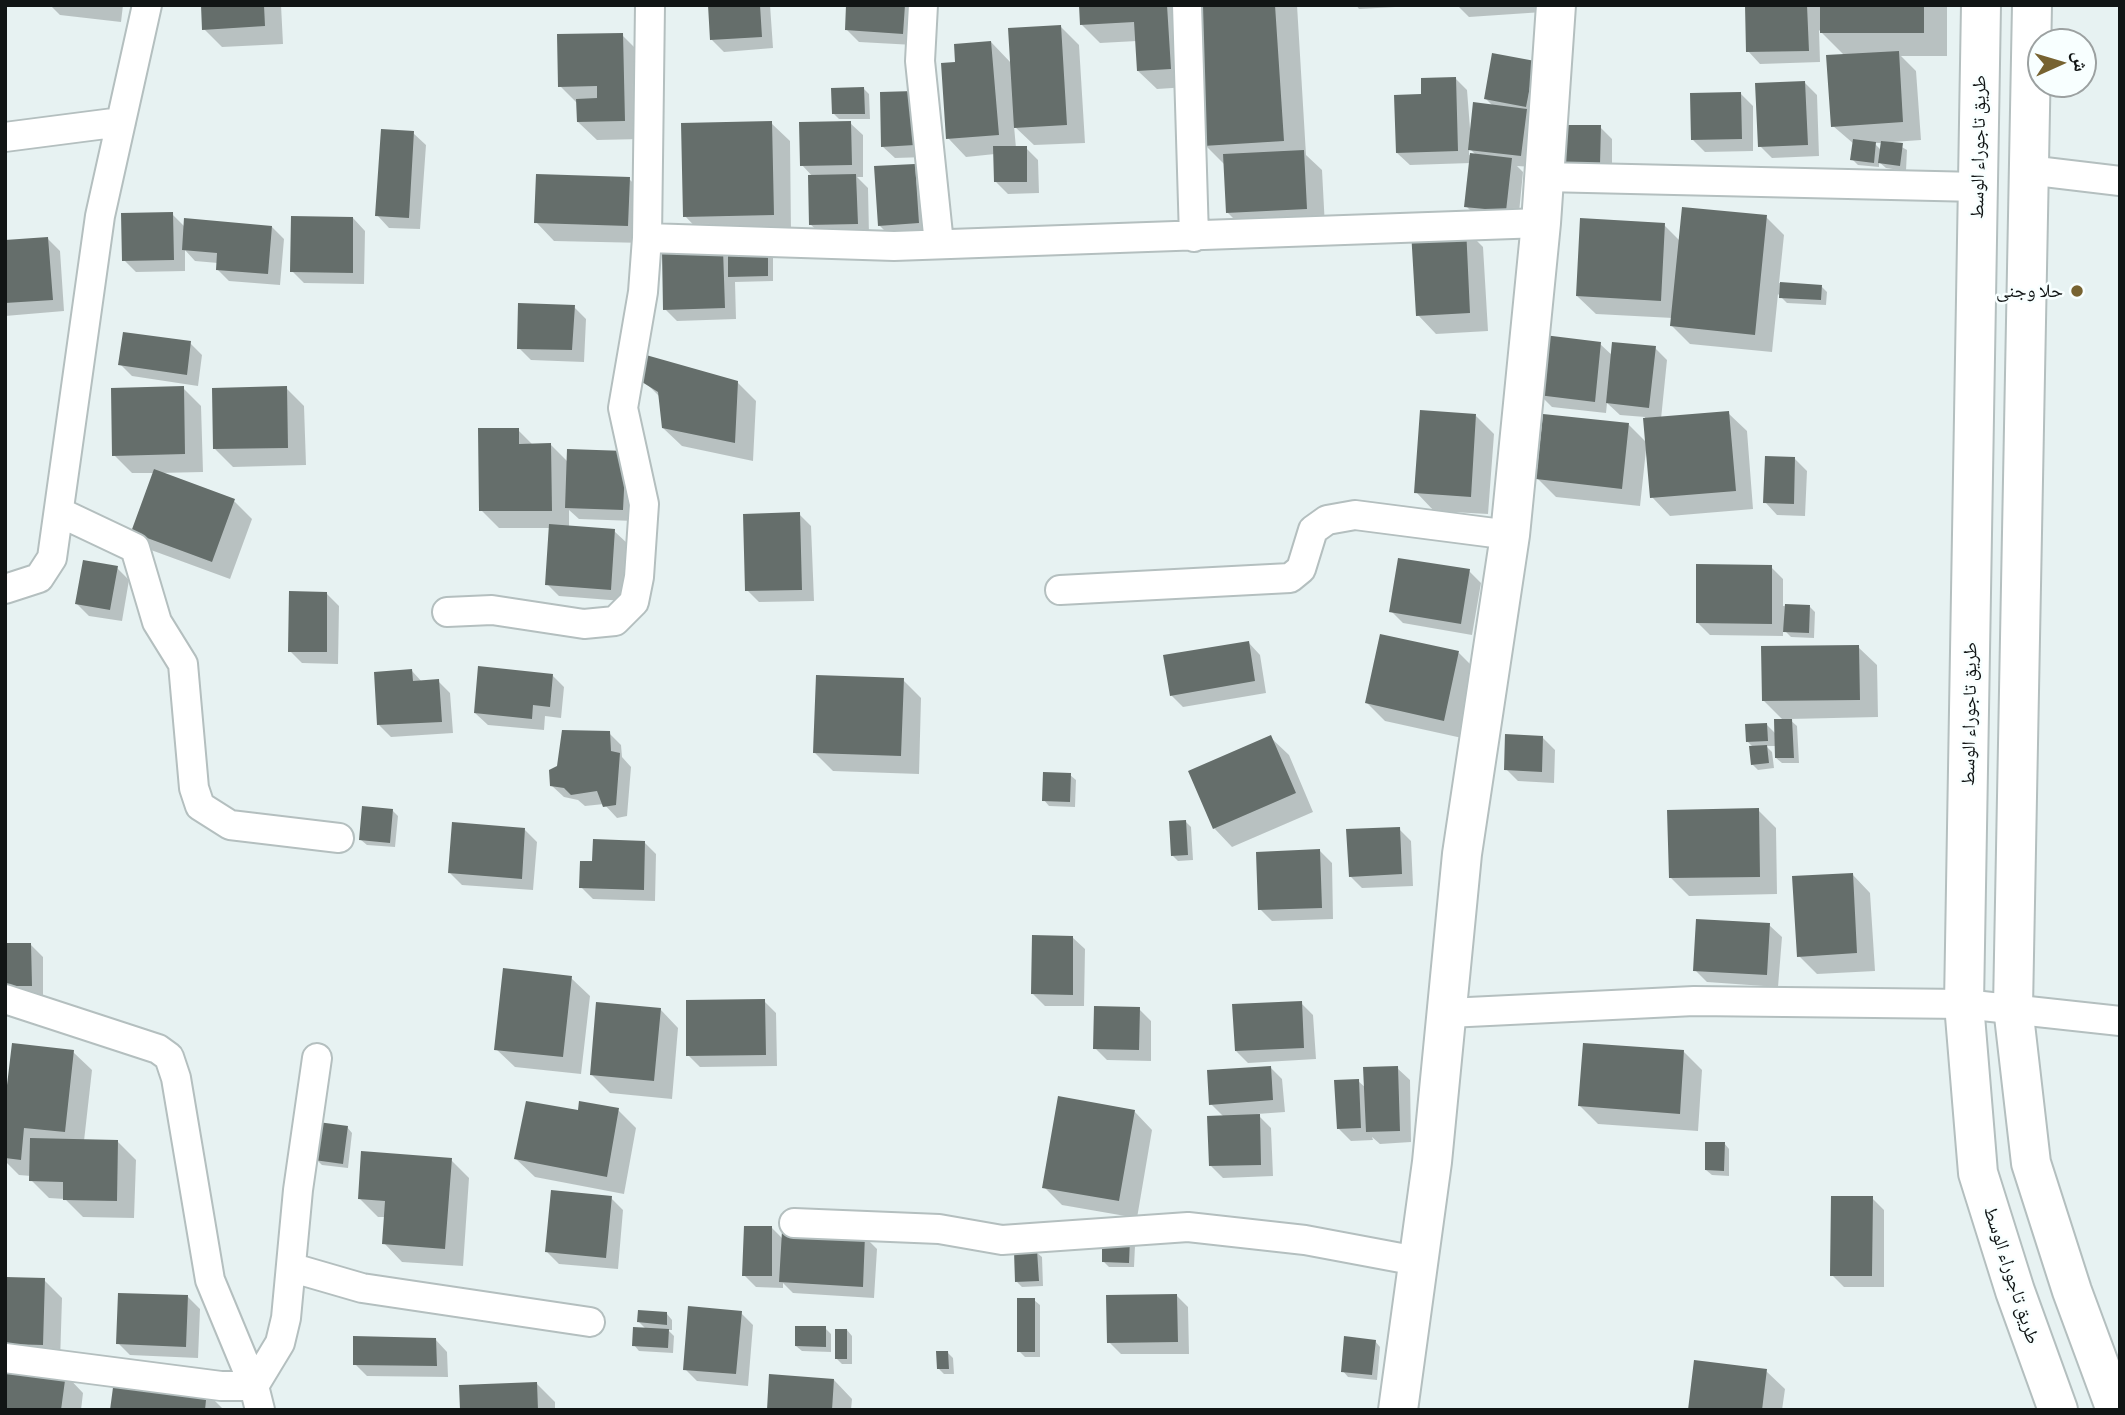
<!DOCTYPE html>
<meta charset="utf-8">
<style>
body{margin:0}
#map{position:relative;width:2125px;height:1415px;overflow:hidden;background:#e7f2f2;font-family:Barlow,"Noto Naskh Arabic",sans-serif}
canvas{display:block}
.frame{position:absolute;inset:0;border:7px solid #111515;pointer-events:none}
.north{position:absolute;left:2027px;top:28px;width:70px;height:70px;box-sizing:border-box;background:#f8ffff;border:2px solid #9ca1a1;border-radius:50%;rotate:86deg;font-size:19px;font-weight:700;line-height:28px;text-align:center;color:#111515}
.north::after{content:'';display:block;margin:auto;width:24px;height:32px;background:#776331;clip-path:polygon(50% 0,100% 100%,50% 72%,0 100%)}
</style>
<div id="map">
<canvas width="2125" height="1415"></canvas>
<div class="frame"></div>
<div class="north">ش</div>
</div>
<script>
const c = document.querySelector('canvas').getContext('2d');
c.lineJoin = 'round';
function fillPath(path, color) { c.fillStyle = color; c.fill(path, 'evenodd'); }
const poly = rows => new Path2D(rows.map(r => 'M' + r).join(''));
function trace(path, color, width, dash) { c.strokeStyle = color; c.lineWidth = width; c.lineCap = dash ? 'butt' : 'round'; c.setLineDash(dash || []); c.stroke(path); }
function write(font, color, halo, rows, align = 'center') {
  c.font = font + ' Barlow,"Noto Naskh Arabic",sans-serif'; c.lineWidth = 5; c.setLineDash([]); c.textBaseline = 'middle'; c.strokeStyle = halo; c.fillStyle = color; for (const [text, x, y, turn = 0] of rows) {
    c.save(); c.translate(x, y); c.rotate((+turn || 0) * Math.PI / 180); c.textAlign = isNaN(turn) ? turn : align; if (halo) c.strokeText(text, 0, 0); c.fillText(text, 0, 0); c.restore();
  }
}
const shadow = poly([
 [50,5,123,5,121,22,60,15],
 [202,5,281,5,283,44,222,47,204,29],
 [710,5,770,5,773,48,724,52,712,40],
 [848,5,917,5,914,45,859,42,847,30],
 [1081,5,1183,5,1188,87,1157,89,1138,71,1137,41,1100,43,1082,25],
 [1196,5,1297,5,1306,155,1322,170,1325,227,1246,231,1228,213,1226,166,1205,145],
 [1356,5,1432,5,1359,9],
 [1457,5,1543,5,1543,12,1469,17],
 [1746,5,1947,5,1947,56,1901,56,1916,71,1921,140,1893,142,1907,150,1906,171,1886,168,1879,162,1879,167,1858,165,1852,159,1854,144,1833,126,1845,56,1819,30,1820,62,1760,64,1748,51],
 [1874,143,1882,143,1881,150],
 [1061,27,1079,45,1085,143,1034,145,1014,126,1016,148,1026,148,1038,160,1039,193,1008,194,996,182,995,154,966,157,948,138,957,64,991,42,1012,64],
 [622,35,640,53,642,139,597,140,578,122,578,104,560,86],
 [1493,55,1546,75,1533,167,1517,166,1523,172,1518,223,1478,218,1466,206,1471,163,1410,165,1397,153,1423,96,1455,78,1467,90,1471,141,1494,107,1486,99],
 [1469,148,1477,156,1469,155],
 [1805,83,1817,95,1819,156,1772,158,1760,146],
 [864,89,869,94,870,119,839,119,834,114],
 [881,94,926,157,895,158,882,146],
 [1741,94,1753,106,1753,151,1705,152,1693,140],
 [771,123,790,141,791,233,703,235,685,216],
 [850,123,863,135,863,177,857,177,868,188,869,235,823,236,810,224,813,177,802,165],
 [1600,127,1612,139,1612,177,1578,176],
 [413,133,426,145,420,229,389,228,377,215],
 [914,166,926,178,930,235,891,237,879,225],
 [629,179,648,197,646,243,554,241,536,222],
 [172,214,185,227,272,227,284,239,280,285,229,281,217,269,218,263,195,261,185,250,185,271,136,272,124,260],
 [1766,217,1784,235,1779,283,1821,286,1827,292,1826,305,1787,303,1778,294,1772,352,1690,344,1672,326,1673,318,1596,314,1577,296,1664,225,1680,241],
 [353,218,365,231,364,284,304,283,292,271],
 [1465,229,1483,247,1488,331,1436,334,1418,315],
 [48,239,60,251,64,311,5,316,5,242],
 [723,251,729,258,773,256,773,281,735,282,736,319,677,321,665,309],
 [574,307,586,319,584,362,531,360,519,348],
 [190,343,202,355,198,386,132,376,120,364],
 [1600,344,1613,356,1655,348,1667,360,1661,419,1728,413,1747,431,1753,509,1670,516,1652,497,1646,450,1640,506,1556,497,1538,479,1629,425,1647,443,1645,417,1620,415,1607,403,1606,413,1552,407,1540,395],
 [644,381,738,383,756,401,753,461,682,446,663,428,660,397],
 [183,388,201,406,203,472,159,473,234,501,252,519,230,579,151,550,133,531,154,473,132,473,114,455],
 [286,388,304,406,306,465,233,467,215,449],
 [1476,416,1494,434,1488,514,1434,511,1416,492],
 [518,430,533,445,551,445,568,462,637,464,635,521,579,519,569,510,569,527,614,531,627,543,623,601,559,596,547,584,551,528,499,528,481,510],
 [1795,459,1807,471,1805,516,1777,515,1765,502],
 [799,514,811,526,814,601,759,602,747,590],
 [1771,567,1783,579,1783,606,1810,607,1815,612,1814,638,1791,637,1783,629,1783,636,1710,635,1698,623],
 [117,568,129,580,122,621,89,616,77,604],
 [1469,571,1481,583,1472,635,1403,623,1391,611],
 [327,594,339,606,338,664,302,663,290,651],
 [1248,642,1260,655,1266,693,1183,707,1171,695],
 [1858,647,1877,665,1878,717,1789,719,1797,726,1799,763,1782,763,1776,758,1776,746,1766,746,1772,752,1774,768,1758,770,1752,764,1754,748,1747,741,1767,725,1776,734,1784,721,1763,700],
 [1459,653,1477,671,1462,738,1385,721,1367,703],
 [412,671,422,682,438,681,450,693,453,733,391,737,379,725],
 [552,675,564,687,561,718,545,716,544,730,488,725,475,713],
 [903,680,921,698,919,774,833,771,814,752],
 [609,733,621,745,622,757,631,767,627,816,617,818,604,804,585,806,578,800,564,797,551,785],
 [1270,737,1289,755,1313,812,1232,847,1214,828],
 [1543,738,1555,750,1554,783,1518,781,1506,769],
 [1070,775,1076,780,1075,807,1049,806,1044,800],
 [392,810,398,816,395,847,367,845,361,840],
 [1758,810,1776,828,1777,894,1689,896,1670,877],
 [1186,822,1191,827,1193,860,1178,861,1172,855],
 [1399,829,1411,841,1413,886,1362,888,1350,876],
 [525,830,537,842,533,890,462,885,450,873],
 [644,842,656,854,655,901,593,899,581,887],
 [1320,851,1332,863,1333,919,1272,921,1260,909],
 [1852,874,1870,893,1875,971,1817,974,1799,956],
 [1769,925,1782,937,1778,987,1707,982,1695,970],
 [1072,937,1085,949,1084,1006,1045,1006,1033,994],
 [31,945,43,957,43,997,5,986],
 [571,978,590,996,581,1074,515,1067,496,1049],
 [764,1001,776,1013,777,1066,700,1067,688,1055],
 [1301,1003,1313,1015,1316,1059,1248,1063,1236,1051],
 [660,1009,678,1028,672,1099,610,1093,592,1075],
 [1139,1009,1151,1021,1151,1061,1107,1060,1095,1048],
 [73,1052,92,1070,84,1141,118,1142,136,1160,134,1218,83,1217,65,1199,49,1198,31,1180,31,1176,19,1175,5,1161,5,1114],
 [1684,1052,1702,1070,1698,1131,1598,1124,1580,1106],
 [1270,1067,1282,1079,1285,1112,1257,1114,1271,1128,1273,1176,1223,1178,1211,1166,1224,1117,1211,1104],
 [1397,1068,1410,1080,1411,1142,1380,1144,1372,1137,1373,1140,1351,1141,1339,1129,1358,1081,1366,1088],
 [618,1110,636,1128,624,1194,535,1177,516,1159,579,1112],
 [1134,1111,1152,1130,1137,1218,1062,1205,1044,1187],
 [347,1127,352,1133,348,1168,322,1165,316,1159],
 [1724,1143,1729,1149,1729,1176,1712,1175,1706,1170],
 [451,1160,469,1178,463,1266,402,1262,384,1243,386,1217,378,1217,360,1199],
 [611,1198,623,1210,618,1269,559,1264,547,1252],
 [1872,1198,1884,1210,1884,1287,1844,1287,1832,1275],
 [772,1228,783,1239,865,1237,877,1249,874,1298,793,1293,783,1283,783,1288,756,1287,744,1275],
 [1129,1241,1135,1246,1134,1267,1109,1267,1104,1262],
 [1036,1252,1042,1257,1043,1286,1022,1287,1017,1282],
 [5,1279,44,1280,62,1298,60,1362,5,1361],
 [1176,1295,1188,1307,1189,1354,1121,1354,1109,1342],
 [188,1297,200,1309,198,1358,130,1355,118,1343],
 [1034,1300,1040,1305,1040,1357,1025,1357,1019,1351],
 [741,1313,753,1325,748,1386,697,1381,685,1369],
 [667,1314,672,1320,672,1330,668,1330,674,1336,673,1353,639,1351,634,1345,646,1329,639,1322],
 [825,1328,831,1334,831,1352,802,1351,796,1346],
 [847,1330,852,1336,852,1364,842,1364,836,1358],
 [435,1339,447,1352,448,1377,367,1376,355,1364],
 [1375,1341,1380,1347,1377,1380,1348,1377,1343,1371],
 [947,1352,953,1358,954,1374,944,1374,939,1369],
 [1766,1371,1785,1389,1782,1410,1689,1410],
 [65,1374,83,1393,81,1410,5,1410],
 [834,1380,852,1399,851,1410,768,1410],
 [536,1383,555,1402,555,1410,462,1410],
 [206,1392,224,1410,112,1410]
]);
const building = poly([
 [201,5,264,5,265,26,202,30],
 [708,5,760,5,762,37,710,40],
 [846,5,905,5,903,34,845,30],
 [1079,5,1167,5,1171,69,1137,71,1134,22,1080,25],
 [1194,5,1275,5,1284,141,1203,146],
 [1745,5,1807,5,1809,51,1746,52],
 [1820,5,1924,5,1924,33,1820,33],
 [1061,25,1067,125,1014,128,1008,28],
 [623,33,625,121,577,122,576,99,597,98,597,86,558,87,557,34],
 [991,41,999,135,946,139,941,63,955,62,954,44],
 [1899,51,1903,122,1831,127,1826,55],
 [1492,53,1535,61,1526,107,1484,99],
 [1456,77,1458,151,1396,153,1394,95,1421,94,1421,78],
 [1805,81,1808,145,1758,147,1755,83],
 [864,87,865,114,832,114,831,88],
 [914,91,915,145,881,147,880,92],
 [1741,92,1742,139,1691,140,1690,93],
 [1473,102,1527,109,1521,156,1468,150],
 [772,121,774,215,683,217,681,123],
 [851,121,852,165,800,166,799,122],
 [1565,125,1601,125,1600,165,1564,165],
 [381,129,414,131,409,218,375,216],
 [1853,139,1876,142,1874,163,1850,160],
 [1881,141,1903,143,1900,166,1878,163],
 [993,146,1027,146,1027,182,994,182],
 [1304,150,1307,209,1226,213,1223,154],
 [1470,153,1512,158,1506,211,1464,207],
 [915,164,919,223,878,226,874,166],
 [536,174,630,177,628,226,534,223],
 [856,174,858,224,809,225,808,175],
 [1682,207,1767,215,1755,335,1670,326],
 [173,212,174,260,122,261,121,213],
 [291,216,353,217,353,273,290,272],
 [184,218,272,226,268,274,216,270,217,253,182,250],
 [1580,218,1665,223,1661,301,1576,296],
 [1466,227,1470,313,1416,316,1411,231],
 [48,237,53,300,5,303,5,240],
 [768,248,768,276,728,277,728,249],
 [723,249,725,308,663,310,662,251],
 [1780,282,1822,285,1821,300,1779,298],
 [518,303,575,305,572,350,517,349],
 [123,332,191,341,187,375,118,365],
 [1544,335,1601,342,1595,402,1538,395],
 [1612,342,1656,346,1649,408,1606,403],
 [646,355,738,381,735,443,662,428,658,392,642,382],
 [184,386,185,454,112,456,111,388],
 [287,386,288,448,213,449,212,388],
 [1420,410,1476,414,1471,497,1414,493],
 [1729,411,1736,491,1650,498,1643,418],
 [1543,414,1629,423,1622,489,1536,479],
 [478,428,519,428,519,444,551,443,552,511,479,511],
 [567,449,626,451,623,510,565,508],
 [1765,456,1795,457,1794,504,1763,503],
 [154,469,235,499,212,562,131,532],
 [800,512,802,590,745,591,743,514],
 [549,524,615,529,611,590,545,585],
 [1398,558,1470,569,1461,624,1389,612],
 [83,560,118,566,110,610,75,604],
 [1696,564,1772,565,1772,624,1696,623],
 [289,591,327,592,327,652,288,652],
 [1785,604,1810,605,1809,633,1783,632],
 [1380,634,1459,651,1444,721,1365,703],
 [1249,641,1255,681,1170,696,1163,655],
 [1859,645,1860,700,1762,701,1761,646],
 [478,666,553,674,550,707,533,705,532,719,474,713],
 [412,669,413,681,439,679,442,722,377,725,374,672],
 [816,675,904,678,901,756,813,753],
 [1774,719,1792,719,1794,758,1775,758],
 [1767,723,1768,741,1746,742,1745,724],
 [562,730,610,731,611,751,620,753,616,805,603,807,597,791,571,795,564,788,550,786,549,770,557,766],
 [1505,734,1543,736,1542,772,1504,770],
 [1271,735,1296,793,1213,829,1188,771],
 [1767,745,1769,763,1751,765,1749,746],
 [1043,772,1071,773,1070,802,1042,801],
 [362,806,393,809,390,843,359,840],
 [1759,808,1760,877,1669,878,1667,810],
 [1186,820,1188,855,1171,856,1169,821],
 [452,822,525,828,522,879,448,873],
 [1400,827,1402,874,1349,877,1346,829],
 [593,839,645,841,644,890,579,888,580,861,592,861],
 [1320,849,1322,908,1258,910,1256,852],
 [1853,873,1857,953,1797,957,1792,876],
 [1696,919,1770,923,1767,975,1693,971],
 [1032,935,1073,936,1073,995,1031,994],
 [5,943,31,943,32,986,5,986],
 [503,968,572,976,563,1057,494,1050],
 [765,999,766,1055,686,1056,686,1000],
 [1302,1001,1304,1048,1235,1051,1232,1004],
 [596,1002,661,1008,654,1081,590,1075],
 [1094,1006,1140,1007,1139,1050,1093,1049],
 [12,1043,74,1050,65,1132,24,1128,21,1160,5,1158,5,1102],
 [1583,1043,1684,1050,1680,1114,1578,1106],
 [1271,1066,1273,1100,1209,1105,1207,1070],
 [1398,1066,1400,1131,1366,1132,1363,1067],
 [1359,1079,1361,1128,1337,1129,1334,1080],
 [1058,1096,1135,1110,1119,1201,1042,1188],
 [526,1101,578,1110,579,1101,619,1108,607,1177,514,1159],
 [1260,1114,1261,1165,1209,1166,1207,1116],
 [318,1122,348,1126,343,1164,314,1160],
 [30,1138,118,1140,117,1201,63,1200,63,1182,29,1181],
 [1705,1142,1725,1142,1724,1171,1705,1170],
 [361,1151,452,1158,445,1249,382,1244,385,1201,358,1199],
 [551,1190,612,1196,606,1258,545,1252],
 [1831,1196,1873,1196,1872,1276,1830,1276],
 [744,1226,772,1226,772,1276,742,1276],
 [782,1231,865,1235,863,1287,779,1282],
 [1102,1239,1130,1239,1129,1263,1102,1262],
 [1037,1250,1039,1281,1015,1282,1014,1251],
 [5,1277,45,1278,43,1345,5,1344],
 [118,1293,188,1295,186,1347,116,1344],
 [1177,1294,1178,1342,1107,1343,1106,1295],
 [1017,1298,1035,1298,1035,1352,1017,1352],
 [688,1306,742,1311,736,1374,683,1370],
 [638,1310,667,1312,667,1325,637,1322],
 [795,1326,826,1326,826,1347,795,1346],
 [633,1327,669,1329,668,1348,632,1346],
 [835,1329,847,1329,847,1359,835,1359],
 [353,1336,436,1338,437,1366,353,1365],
 [1344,1336,1376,1340,1372,1375,1341,1372],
 [936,1351,948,1351,949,1369,937,1369],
 [1694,1360,1767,1369,1762,1410,1688,1410],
 [5,1366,66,1373,61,1410,5,1410],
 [769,1374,834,1379,832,1410,767,1410],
 [114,1380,207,1390,205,1410,110,1410],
 [537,1382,538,1410,460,1410,459,1385]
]);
const street = poly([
 [923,5,920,61,939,244],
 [1187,5,1194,237],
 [5,137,121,122],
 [2028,170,2120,181],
 [1544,177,1978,187],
 [647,238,894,246,1541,223],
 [59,512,135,548,157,622,183,664,194,788,200,806,230,825,339,838],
 [5,589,39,578,52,558,100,216,147,5],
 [1060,590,1290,578,1301,569,1313,530,1327,520,1355,515,1510,535],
 [447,612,492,610,584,624,615,621,634,602,639,577,644,504,623,408,643,292,647,238,650,5],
 [5,999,158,1049,169,1057,176,1078,210,1280,254,1386,260,1410],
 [1448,1013,1694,1001,1964,1004,2120,1021],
 [794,1223,939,1229,1002,1240,1188,1227,1305,1240,1417,1261],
 [293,1268,362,1288,590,1322],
 [5,1358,221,1386,254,1386],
 [254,1386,280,1343,286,1318,298,1190,317,1058]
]);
const secondary = poly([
 [1398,1410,1432,1162,1462,854,1510,535,1541,223,1556,5]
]);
const primary = poly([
 [1981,5,1964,1004,1978,1173,2015,1291,2058,1410],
 [2032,5,2013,1007,2031,1163,2072,1291,2116,1410]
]);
const markers = [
 [2077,291,7,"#776331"]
];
const streetNames = [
 ["طريق تاجوراء الوسط",1978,147,-89],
 ["طريق تاجوراء الوسط",1969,714,-89],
 ["طريق تاجوراء الوسط",2012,1275,72]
];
const poiNames = [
 ["حلا وجنى",2063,291]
];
fillPath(shadow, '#0003');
fillPath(building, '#656e6b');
trace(street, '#b4bfbf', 32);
trace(secondary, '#b4bfbf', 42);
trace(primary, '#b4bfbf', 42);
trace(street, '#fff', 28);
trace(secondary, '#fff', 38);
trace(primary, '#fff', 38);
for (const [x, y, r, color] of markers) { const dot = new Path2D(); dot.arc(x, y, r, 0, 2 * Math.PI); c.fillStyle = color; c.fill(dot); trace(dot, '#f8ffff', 2.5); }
write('19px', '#111515', '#f8ffff', streetNames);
write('19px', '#111515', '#f8ffff', poiNames, 'right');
</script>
